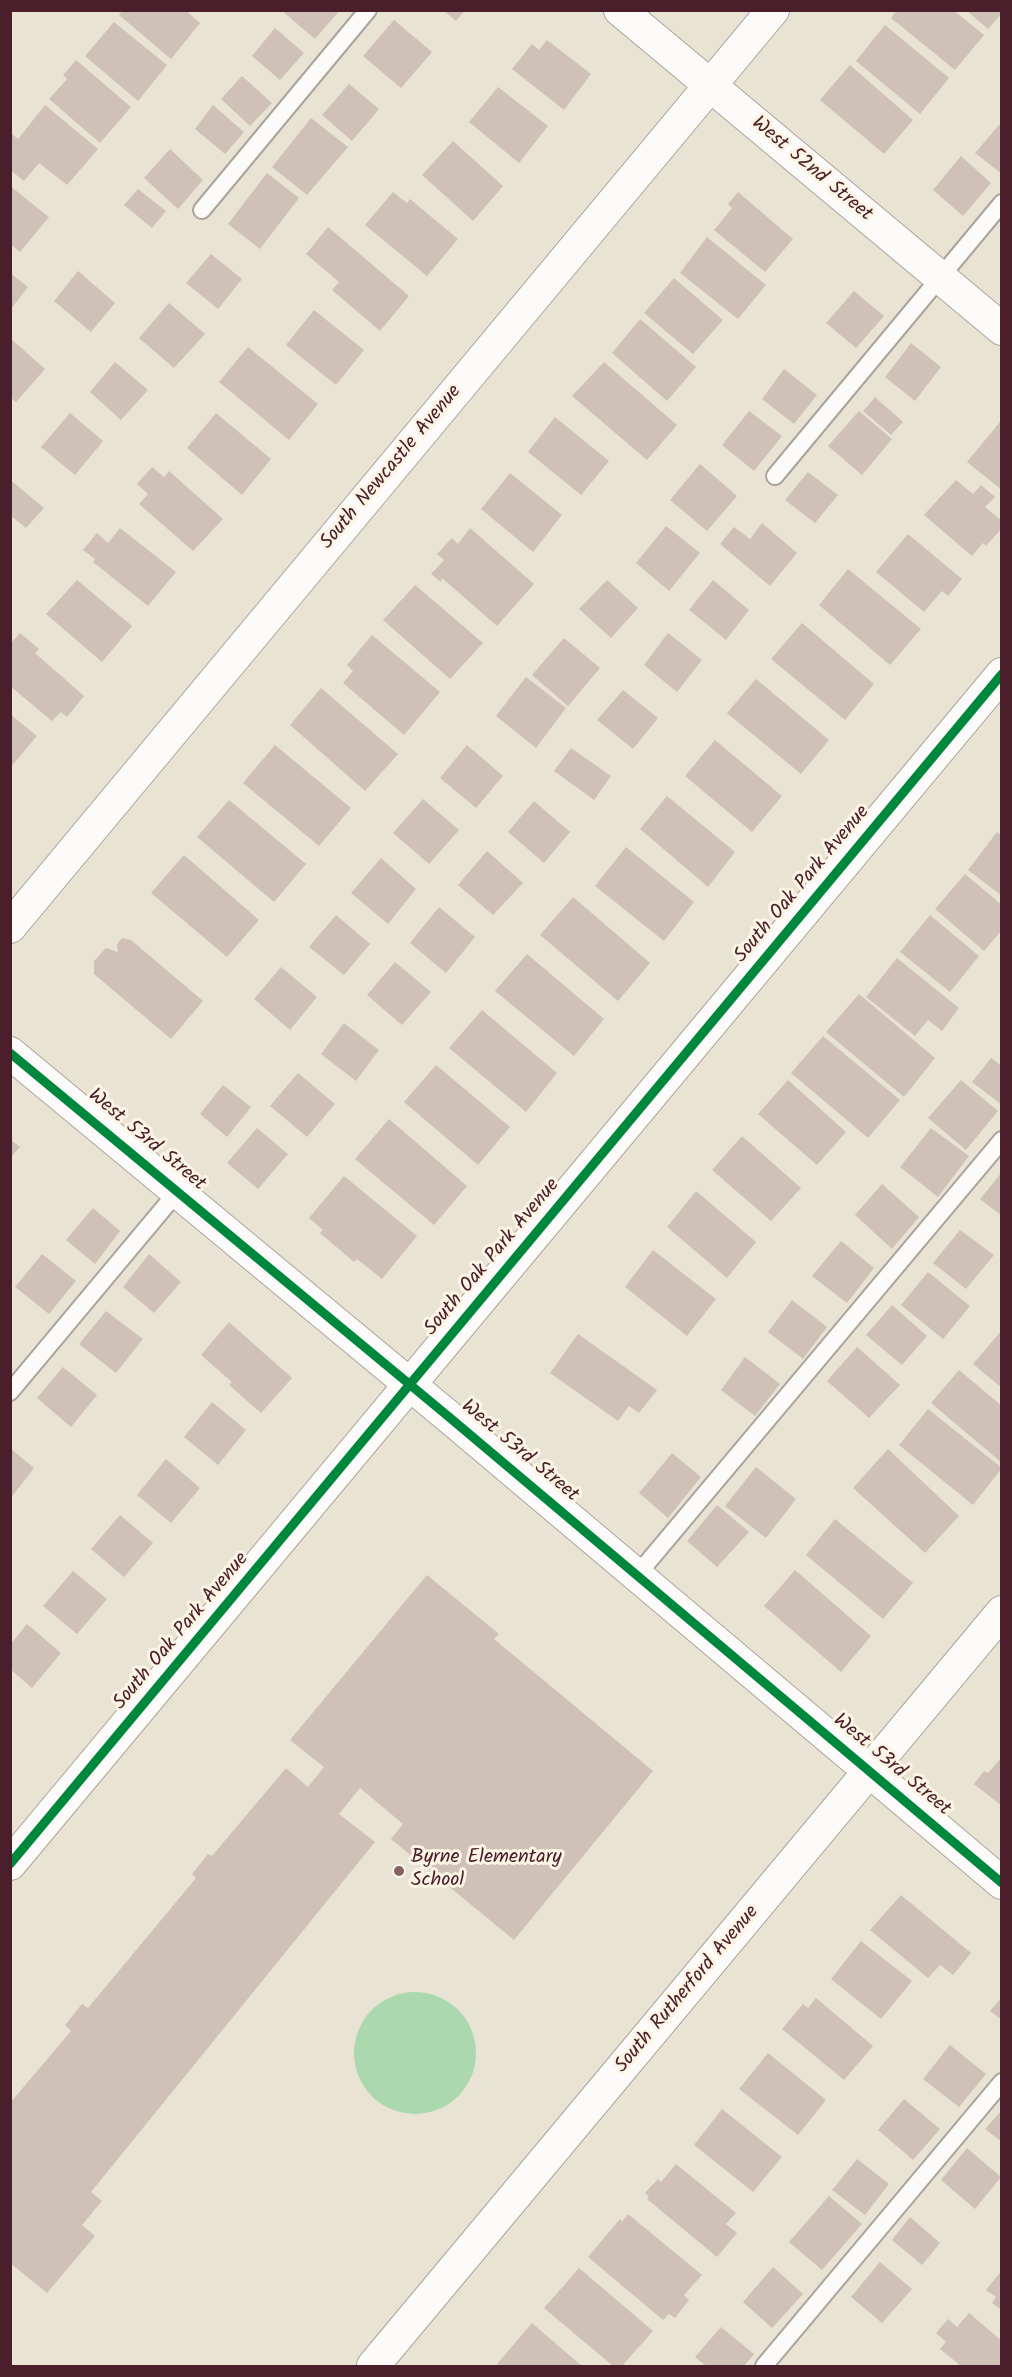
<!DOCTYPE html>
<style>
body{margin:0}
#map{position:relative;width:1012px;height:2377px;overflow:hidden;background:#e9e3d4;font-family:Kalam,sans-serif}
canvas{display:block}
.frame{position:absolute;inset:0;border:12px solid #4a1f2b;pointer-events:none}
</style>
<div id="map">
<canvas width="1012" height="2377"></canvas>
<div class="frame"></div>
</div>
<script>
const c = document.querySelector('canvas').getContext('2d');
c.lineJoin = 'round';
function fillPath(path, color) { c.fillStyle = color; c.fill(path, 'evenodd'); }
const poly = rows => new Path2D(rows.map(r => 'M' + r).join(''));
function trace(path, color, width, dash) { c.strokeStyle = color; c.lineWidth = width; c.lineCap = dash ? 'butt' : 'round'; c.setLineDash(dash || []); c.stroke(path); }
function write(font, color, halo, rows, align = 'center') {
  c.font = font + ' Kalam,sans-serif'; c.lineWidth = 6; c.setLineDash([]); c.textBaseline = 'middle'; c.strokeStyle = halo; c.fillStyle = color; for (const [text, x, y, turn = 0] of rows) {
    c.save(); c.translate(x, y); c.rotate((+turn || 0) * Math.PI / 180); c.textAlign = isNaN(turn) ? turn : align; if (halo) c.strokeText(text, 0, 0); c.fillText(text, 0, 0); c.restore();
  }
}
const green = poly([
 '354 2053a61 61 0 1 1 122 0a61 61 0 1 1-122 0Z'
]);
const building = poly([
 [123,10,185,10,200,23,171,59,119,15],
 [281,10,340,10,315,39],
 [443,10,465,10,456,21],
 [897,10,953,10,984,35,955,70,891,18],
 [966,10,1002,10,1002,13,988,29],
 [394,20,432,52,401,88,363,56],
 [114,22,167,65,138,101,85,56],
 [885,25,949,78,920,114,856,61],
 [275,28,304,53,280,80,252,56],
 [547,40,591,74,564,110,512,69,532,44,539,50],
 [76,60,131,107,100,143,49,99,67,79,63,75],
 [850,65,913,120,884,154,820,100],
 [242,76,272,103,250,126,221,99],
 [349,84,379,109,352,141,322,115],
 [498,87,548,126,519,163,469,122],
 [45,105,98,149,67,185,39,163,24,181,10,170,10,135,12,134,18,139],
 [213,105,244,132,225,154,195,129],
 [311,118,348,147,307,195,272,167],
 [999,125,1002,127,1002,174,975,153],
 [453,141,503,186,473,221,422,175],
 [170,149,203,180,178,209,144,178],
 [961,156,991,183,963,216,933,190],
 [267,173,299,198,260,249,228,224],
 [10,186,49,217,20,252,10,244],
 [138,189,166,211,152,228,124,205],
 [393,192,407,203,410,199,458,239,427,276,365,225],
 [738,192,793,239,765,272,714,230,732,208,728,204],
 [328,227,409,296,380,331,332,290,339,282,306,254],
 [707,237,766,285,738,319,680,273],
 [211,254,242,279,218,309,186,283],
 [78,271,115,303,91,332,54,301],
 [10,273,28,287,10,310],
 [674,278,723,320,693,354,644,313],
 [854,291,884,316,856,348,826,323],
 [169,303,205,334,174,368,139,338],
 [314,310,364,350,336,385,286,345],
 [640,319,696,367,667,401,612,353],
 [10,338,45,369,16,402,10,397],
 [911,343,941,367,915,401,885,377],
 [248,347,318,404,289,440,219,382],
 [115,362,148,390,121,420,90,392],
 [604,362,677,425,647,460,572,396],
 [784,369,817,395,794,424,762,399],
 [875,397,903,422,891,435,863,411],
 [749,411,782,436,754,471,722,445],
 [859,411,892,439,862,475,828,446],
 [70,413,103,441,75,475,41,447],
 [216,413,271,459,242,495,187,448],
 [555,417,609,461,581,495,528,452],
 [1000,422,1002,423,1002,490,967,462],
 [700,464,737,496,707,531,670,500],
 [152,467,164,477,169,471,223,519,193,551,139,504,148,494,137,484],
 [808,472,838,495,815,523,785,500],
 [510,473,562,515,533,552,481,509],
 [956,480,973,494,981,485,995,497,985,507,1002,521,1002,528,986,546,983,543,972,556,924,515],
 [13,482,44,508,26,528,10,515,10,484],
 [762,523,797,553,770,586,720,544,734,527,750,539],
 [666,526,700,553,669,591,636,563],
 [120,528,176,572,148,606,93,562,95,559,83,550,97,533,108,543],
 [470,528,534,584,497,626,442,578,441,582,431,574,444,560,437,554,452,538,458,544],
 [908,534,962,579,948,596,942,591,924,612,876,572],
 [848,569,921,629,890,665,819,605],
 [77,580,132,626,102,662,46,614],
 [607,580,638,608,611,638,579,609],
 [713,580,749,610,726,640,689,610],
 [415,585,483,643,450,679,383,620],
 [802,623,874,684,845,720,771,659],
 [20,633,39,649,35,653,84,696,67,717,61,712,52,721,10,686,10,644],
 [668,633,702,660,677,692,644,665],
 [372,635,440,692,404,735,343,683,353,671,347,665],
 [564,638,600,668,568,706,532,675],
 [526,677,566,708,536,748,496,716],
 [756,679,829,740,801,774,727,713],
 [321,688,398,754,365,791,290,725],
 [623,690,658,718,633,749,597,720],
 [10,714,37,736,10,768],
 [715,740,782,796,752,832,685,776],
 [275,745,351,808,319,846,243,783],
 [467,745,503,776,476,808,440,778],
 [571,748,611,776,594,800,554,771],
 [667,796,735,852,708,887,640,829],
 [423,799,459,830,429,864,393,833],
 [229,800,306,864,274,902,197,837],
 [534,801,570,832,544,863,508,832],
 [997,832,1002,836,1002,896,968,870],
 [626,847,694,902,664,941,595,886],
 [487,851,523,883,493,915,458,885],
 [184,855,259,920,227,957,151,893],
 [381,858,416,889,388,924,351,893],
 [965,874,1002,905,1002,930,984,951,935,909],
 [573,897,650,963,618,1001,540,935],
 [439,907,475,937,446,973,410,943],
 [336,915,370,944,344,975,309,947],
 [930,915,979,956,950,992,900,952],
 [122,938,131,940,203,1001,171,1039,94,974,94,961,106,948,118,952,117,944],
 [527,954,604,1019,574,1056,495,991],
 [897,958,959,1008,942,1031,928,1020,915,1036,866,997],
 [395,962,431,992,402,1025,367,995],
 [281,967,317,997,290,1030,254,999],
 [859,994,935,1058,904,1097,826,1032],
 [482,1010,557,1073,526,1112,449,1048],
 [344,1023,379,1050,356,1081,321,1054],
 [823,1036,900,1100,868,1138,791,1073],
 [991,1058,1002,1066,1002,1105,972,1082],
 [436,1065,510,1127,478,1165,404,1102],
 [298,1073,335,1104,307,1137,270,1106],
 [788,1080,846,1132,817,1165,758,1114],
 [961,1080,998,1111,966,1150,928,1118],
 [223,1085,251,1107,227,1137,200,1114],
 [389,1119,467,1186,434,1225,355,1159],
 [257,1128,288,1154,258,1189,227,1163],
 [931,1128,969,1156,938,1197,900,1167],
 [742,1136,801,1188,771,1221,712,1170],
 [10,1139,20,1147,10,1158],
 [1002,1172,1002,1216,980,1199],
 [344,1176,417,1236,382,1279,357,1259,354,1262,320,1233,323,1230,309,1218],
 [882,1184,919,1217,892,1249,855,1215],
 [696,1191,756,1242,727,1278,667,1227],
 [93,1208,120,1231,95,1264,66,1240],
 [960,1230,994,1255,966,1289,933,1263],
 [841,1241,874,1268,847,1303,812,1276],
 [653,1250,716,1299,687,1336,625,1287],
 [42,1254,76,1281,49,1314,15,1287],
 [149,1254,181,1282,154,1313,123,1287],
 [928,1272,970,1306,943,1339,901,1305],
 [792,1300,827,1327,803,1359,768,1332],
 [892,1305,927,1336,902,1365,866,1335],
 [106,1311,143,1339,116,1373,79,1344],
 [229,1322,292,1378,261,1413,229,1385,232,1382,201,1355],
 [1002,1330,1002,1388,973,1364],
 [578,1334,657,1390,639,1413,629,1406,618,1421,550,1373],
 [857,1347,900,1385,869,1418,827,1381],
 [745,1357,780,1384,755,1416,721,1390],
 [63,1367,97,1395,71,1427,37,1398],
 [959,1370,1002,1406,1002,1463,931,1403],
 [212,1402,246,1430,218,1465,184,1437],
 [928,1409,1002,1468,973,1505,899,1445],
 [10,1448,34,1468,10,1499],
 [888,1449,959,1516,925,1553,853,1488],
 [672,1453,701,1477,668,1518,639,1493],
 [166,1459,200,1488,171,1523,137,1495],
 [756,1467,796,1499,766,1538,725,1506],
 [717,1505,749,1532,717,1567,687,1541],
 [120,1515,153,1543,124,1577,91,1549],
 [835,1519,913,1583,883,1619,806,1555],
 [795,1570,871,1636,841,1672,764,1606],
 [73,1571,107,1599,77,1634,43,1606],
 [427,1575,499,1634,494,1639,653,1771,514,1940,391,1839,403,1824,360,1788,339,1814,375,1842,91,2192,102,2201,82,2225,95,2236,47,2293,10,2263,10,2103,71,2031,65,2025,82,2004,88,2008,196,1878,192,1874,208,1854,212,1856,286,1768,308,1787,324,1767,290,1740],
 [27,1624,61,1653,32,1688,10,1669,10,1645],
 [1002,1757,1002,1806,974,1784,984,1771,988,1773],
 [901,1895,971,1953,953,1975,940,1965,928,1978,870,1930],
 [861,1941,912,1981,881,2019,831,1979],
 [1002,1997,1002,2020,990,2011],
 [816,1998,873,2046,844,2080,782,2029,803,2004,808,2008],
 [950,2045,986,2074,959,2107,923,2079],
 [768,2053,826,2100,798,2135,739,2089],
 [904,2099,940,2129,913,2160,878,2130],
 [722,2109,782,2157,753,2192,694,2145],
 [1002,2110,1002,2142,985,2129],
 [967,2148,1001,2177,975,2209,941,2180],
 [857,2159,889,2184,865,2215,832,2190],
 [676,2164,736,2213,726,2224,737,2233,717,2257,647,2199,649,2197,645,2193,658,2179,661,2182],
 [829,2196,862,2224,822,2270,789,2242],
 [628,2214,702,2275,684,2295,689,2300,675,2318,669,2314,663,2320,588,2257,620,2219,622,2222],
 [910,2217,940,2243,922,2265,892,2240],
 [880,2262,912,2289,882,2323,851,2297],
 [773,2267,803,2294,772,2328,743,2302],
 [579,2268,653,2331,622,2366,613,2366,544,2308],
 [1002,2270,1002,2310,992,2303,996,2297,986,2290],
 [969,2313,1002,2341,1002,2366,961,2366,940,2349,946,2342,936,2333,948,2319,957,2327],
 [532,2323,569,2355,582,2366,500,2366,497,2364],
 [721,2327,754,2354,744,2366,706,2366,695,2357]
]);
const lane = poly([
 [202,210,368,10],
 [775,476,1002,203],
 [10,1392,178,1191],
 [637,1575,1002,1140],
 [764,2366,1002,2082]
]);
const street = poly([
 [620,10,1002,329],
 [10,927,773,10],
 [10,1053,449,1417,1002,1883],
 [10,1864,1002,674],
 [373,2366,1002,1612]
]);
const cycleway = poly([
 [10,1053,449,1417,1002,1883],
 [10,1864,1002,674]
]);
const markers = [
 [399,1871,6,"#826466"]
];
const streetNames = [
 ["West 52nd Street",811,170,40],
 ["South Newcastle Avenue",392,468,-50],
 ["South Oak Park Avenue",803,885,-50],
 ["West 53rd Street",146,1141,40],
 ["South Oak Park Avenue",493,1258,-50],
 ["West 53rd Street",519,1452,40],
 ["South Oak Park Avenue",182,1632,-50],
 ["West 53rd Street",891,1766,40],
 ["South Rutherford Avenue",688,1990,-50]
];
const poiNames = [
 ["Byrne Elementary",411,1859],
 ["School",411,1882]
];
fillPath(green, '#acd8b0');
fillPath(building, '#cfc1b5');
trace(lane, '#aca39c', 20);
trace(street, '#aca39c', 34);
trace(lane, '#fcfbf9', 16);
trace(street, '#fcfbf9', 32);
trace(cycleway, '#00873e', 9);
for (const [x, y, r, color] of markers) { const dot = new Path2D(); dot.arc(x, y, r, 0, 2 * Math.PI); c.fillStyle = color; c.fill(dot); trace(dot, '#fcf5e5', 2); }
write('20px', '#4a1f2b', '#fcf5e5', streetNames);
write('20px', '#4a1f2b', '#fcf5e5', poiNames, 'left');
</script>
